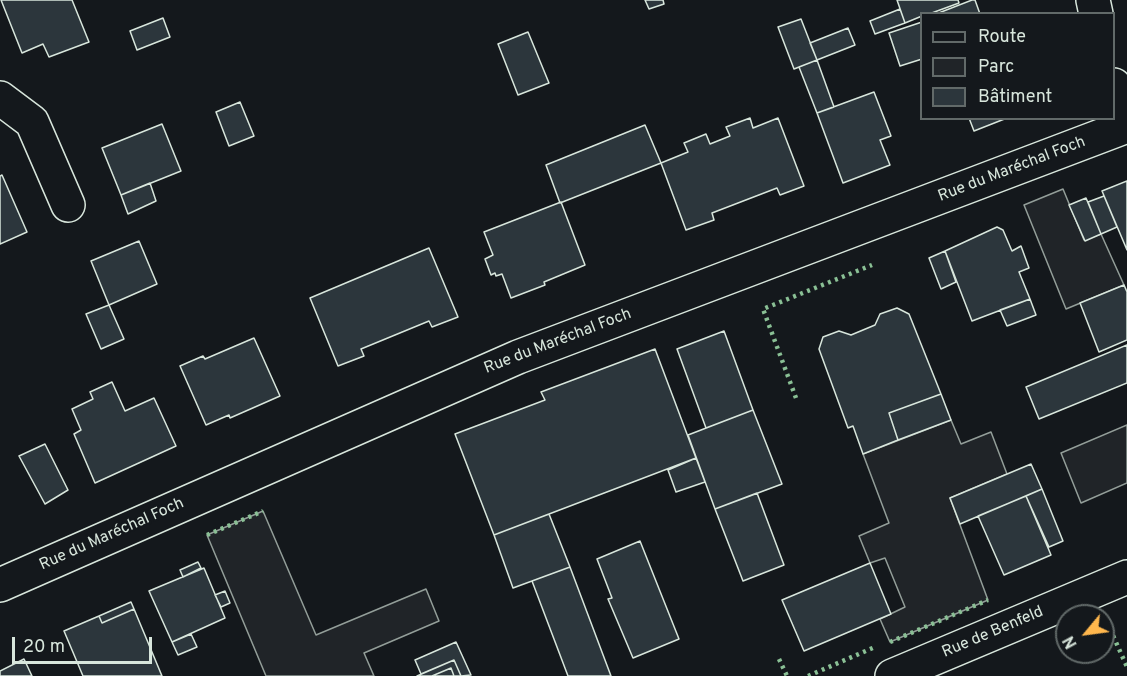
<!DOCTYPE html>
<meta charset="utf-8">
<style>
body{margin:0}
#map{position:relative;width:1127px;height:676px;overflow:hidden;background:#14181c;font-family:Overpass,sans-serif}
canvas{display:block}
.legend{position:absolute;left:920px;top:12px;width:195px;height:108px;box-sizing:border-box;background:#14181c;border:2px solid #626a69;margin:0;padding:8px 10px;list-style:none;font-size:18px;color:#d8e6dc}
.legend li{display:flex;align-items:center;gap:12px;height:30px}
.legend b{width:30px;border:2px solid #626a69}
.north{position:absolute;left:1055px;top:604px;width:60px;height:60px;box-sizing:border-box;background:#14181c;border:2px solid #626a69;border-radius:50%;rotate:241deg;font-size:16px;font-weight:700;line-height:24px;text-align:center;color:#d8e6dc}
.north::after{content:'';display:block;margin:auto;width:21px;height:27px;background:#ffb74d;clip-path:polygon(50% 0,100% 100%,50% 72%,0 100%)}
.scale{position:absolute;left:12px;top:637px;width:140px;height:27px;box-sizing:border-box;border:3px solid #d8e6dc;border-top:0;padding-left:8px;font-size:18px;line-height:21px;white-space:nowrap;color:#d8e6dc;-webkit-text-stroke:4px #14181c;paint-order:stroke}
</style>
<div id="map">
<canvas width="1127" height="676"></canvas>
<ul class="legend">
<li><b style="height:8px;background:#14181c"></b>Route</li>
<li><b style="height:16px;background:#202428"></b>Parc</li>
<li><b style="height:16px;background:#2c363c"></b>Bâtiment</li>
</ul>
<div class="north">N</div>
<div class="scale">20 m</div>
</div>
<script>
const c = document.querySelector('canvas').getContext('2d');
c.lineJoin = 'round';
function fillPath(path, color) { c.fillStyle = color; c.fill(path, 'evenodd'); }
const poly = rows => new Path2D(rows.map(r => 'M' + r).join(''));
function trace(path, color, width, dash) { c.strokeStyle = color; c.lineWidth = width; c.lineCap = dash ? 'butt' : 'round'; c.setLineDash(dash || []); c.stroke(path); }
function write(font, color, halo, rows, align = 'center') {
  c.font = font + ' Overpass,sans-serif'; c.lineWidth = 4.5; c.setLineDash([]); c.textBaseline = 'middle'; c.strokeStyle = halo; c.fillStyle = color; for (const [text, x, y, turn = 0] of rows) {
    c.save(); c.translate(x, y); c.rotate((+turn || 0) * Math.PI / 180); c.textAlign = isNaN(turn) ? turn : align; if (halo) c.strokeText(text, 0, 0); c.fillText(text, 0, 0); c.restore();
  }
}
const green = poly([
 [1063,189,1084,240,1101,234,1124,285,1066,309,1024,205,1063,189],
 [951,420,961,444,991,432,1007,474,950,498,988,600,890,642,880,619,905,607,885,558,870,563,859,536,889,523,863,454,951,420],
 [1127,425,1127,483,1081,503,1061,453,1127,425],
 [263,511,316,635,426,589,439,621,364,653,374,676,266,676,207,535,263,511]
]);
const building = poly([
 [1,0,72,0,89,42,49,57,43,44,22,53,1,0],
 [645,0,663,0,664,4,649,9,645,0],
 [897,0,958,0,959,3,929,14,922,14,922,16,905,23,897,0],
 [972,0,975,0,980,14,936,14,972,0],
 [900,9,905,23,875,34,870,21,900,9],
 [163,18,170,37,137,50,130,31,163,18],
 [801,19,817,60,794,69,778,27,801,19],
 [922,22,922,59,900,66,889,33,922,22],
 [848,28,855,45,817,60,810,43,848,28],
 [528,32,549,83,518,95,498,44,528,32],
 [817,60,834,107,817,113,799,67,817,60],
 [874,92,891,136,880,140,890,165,843,183,817,113,874,92],
 [240,102,254,136,229,146,216,112,240,102],
 [750,118,753,128,778,118,804,186,780,195,777,188,712,213,714,220,686,230,661,163,688,152,684,143,706,134,710,144,730,136,726,127,750,118],
 [969,118,1007,118,974,131,969,118],
 [162,124,181,171,121,195,102,148,162,124],
 [645,125,661,163,560,203,546,165,645,125],
 [2,175,27,232,0,244,0,176,2,175],
 [1127,181,1127,250,1102,191,1127,181],
 [150,183,156,201,128,214,121,195,150,183],
 [1104,196,1117,227,1101,234,1088,202,1104,196],
 [1086,198,1101,234,1085,241,1069,205,1086,198],
 [561,202,585,265,544,282,545,285,511,298,502,274,496,276,495,273,491,275,485,259,493,255,484,232,561,202],
 [997,227,1003,230,1012,251,1021,246,1029,268,1019,272,1030,299,972,321,945,251,997,227],
 [139,241,157,284,109,305,91,261,139,241],
 [429,248,458,317,432,327,429,321,361,349,364,356,338,366,310,298,429,248],
 [945,251,956,282,941,289,929,258,945,251],
 [1124,285,1127,292,1127,340,1099,352,1080,303,1124,285],
 [1030,299,1036,315,1007,326,1000,310,1030,299],
 [109,305,124,339,101,349,86,314,109,305],
 [897,308,909,314,941,394,889,413,898,440,863,454,853,426,848,428,819,349,823,337,839,331,851,335,875,325,880,314,897,308],
 [724,331,753,410,706,428,677,349,724,331],
 [254,338,280,396,230,418,229,415,206,425,180,366,203,356,205,359,254,338],
 [1127,345,1127,383,1039,419,1026,387,1127,345],
 [655,349,696,458,494,535,455,434,545,400,541,392,655,349],
 [112,382,125,411,154,398,176,446,95,483,74,434,81,430,72,409,93,399,90,392,112,382],
 [941,394,951,420,898,440,889,413,941,394],
 [753,410,782,484,715,509,688,435,753,410],
 [45,444,68,490,45,504,19,456,45,444],
 [696,458,705,482,676,492,668,470,696,458],
 [1031,464,1042,489,960,524,950,498,1031,464],
 [1042,489,1063,541,1049,547,1026,496,1042,489],
 [757,493,784,565,743,581,715,509,757,493],
 [1026,496,1051,555,1004,575,978,516,1026,496],
 [549,514,570,567,513,588,494,535,549,514],
 [640,541,679,639,633,658,608,599,612,598,597,559,640,541],
 [198,562,201,568,183,577,180,570,198,562],
 [870,563,891,614,804,651,782,600,870,563],
 [570,567,611,676,568,676,532,581,570,567],
 [204,568,225,618,172,642,149,591,204,568],
 [225,591,230,603,221,607,215,595,225,591],
 [131,602,134,609,102,623,99,616,131,602],
 [134,609,162,676,83,676,64,631,99,616,102,623,134,609],
 [191,634,197,647,178,655,172,642,191,634],
 [456,642,471,675,461,676,454,660,421,674,415,660,456,642],
 [24,659,32,676,0,676,0,671,24,659],
 [454,660,461,676,454,676,451,668,432,676,417,676,454,660],
 [451,668,454,676,432,676,451,668]
]);
const minor = poly([
 [1093,0,1096,14],
 [1114,85,1124,127],
 [0,98,32,122,68,205],
 [0,585,518,357,1127,126],
 [892,676,1127,577]
]);
const hedge = poly([
 [796,398,763,309,872,265],
 [207,535,263,511],
 [1107,622,1127,667],
 [890,642,988,600],
 [779,659,787,676],
 [808,676,875,647]
]);
const streetNames = [
 ["Rue du Maréchal Foch",1012,170,-21],
 ["Rue du Maréchal Foch",558,342,-21],
 ["Rue du Maréchal Foch",112,535,-24],
 ["Rue de Benfeld",993,633,-23]
];
fillPath(green, '#202428');
trace(green, '#939e99', 1.5);
fillPath(building, '#2c363c');
trace(building, '#d8e6dc', 1.5);
trace(minor, '#d8e6dc', 36);
trace(minor, '#14181c', 33);
trace(hedge, '#8ac095', 4.5, [3, 4.5]);
write('16px', '#d8e6dc', '#14181c', streetNames);
</script>
